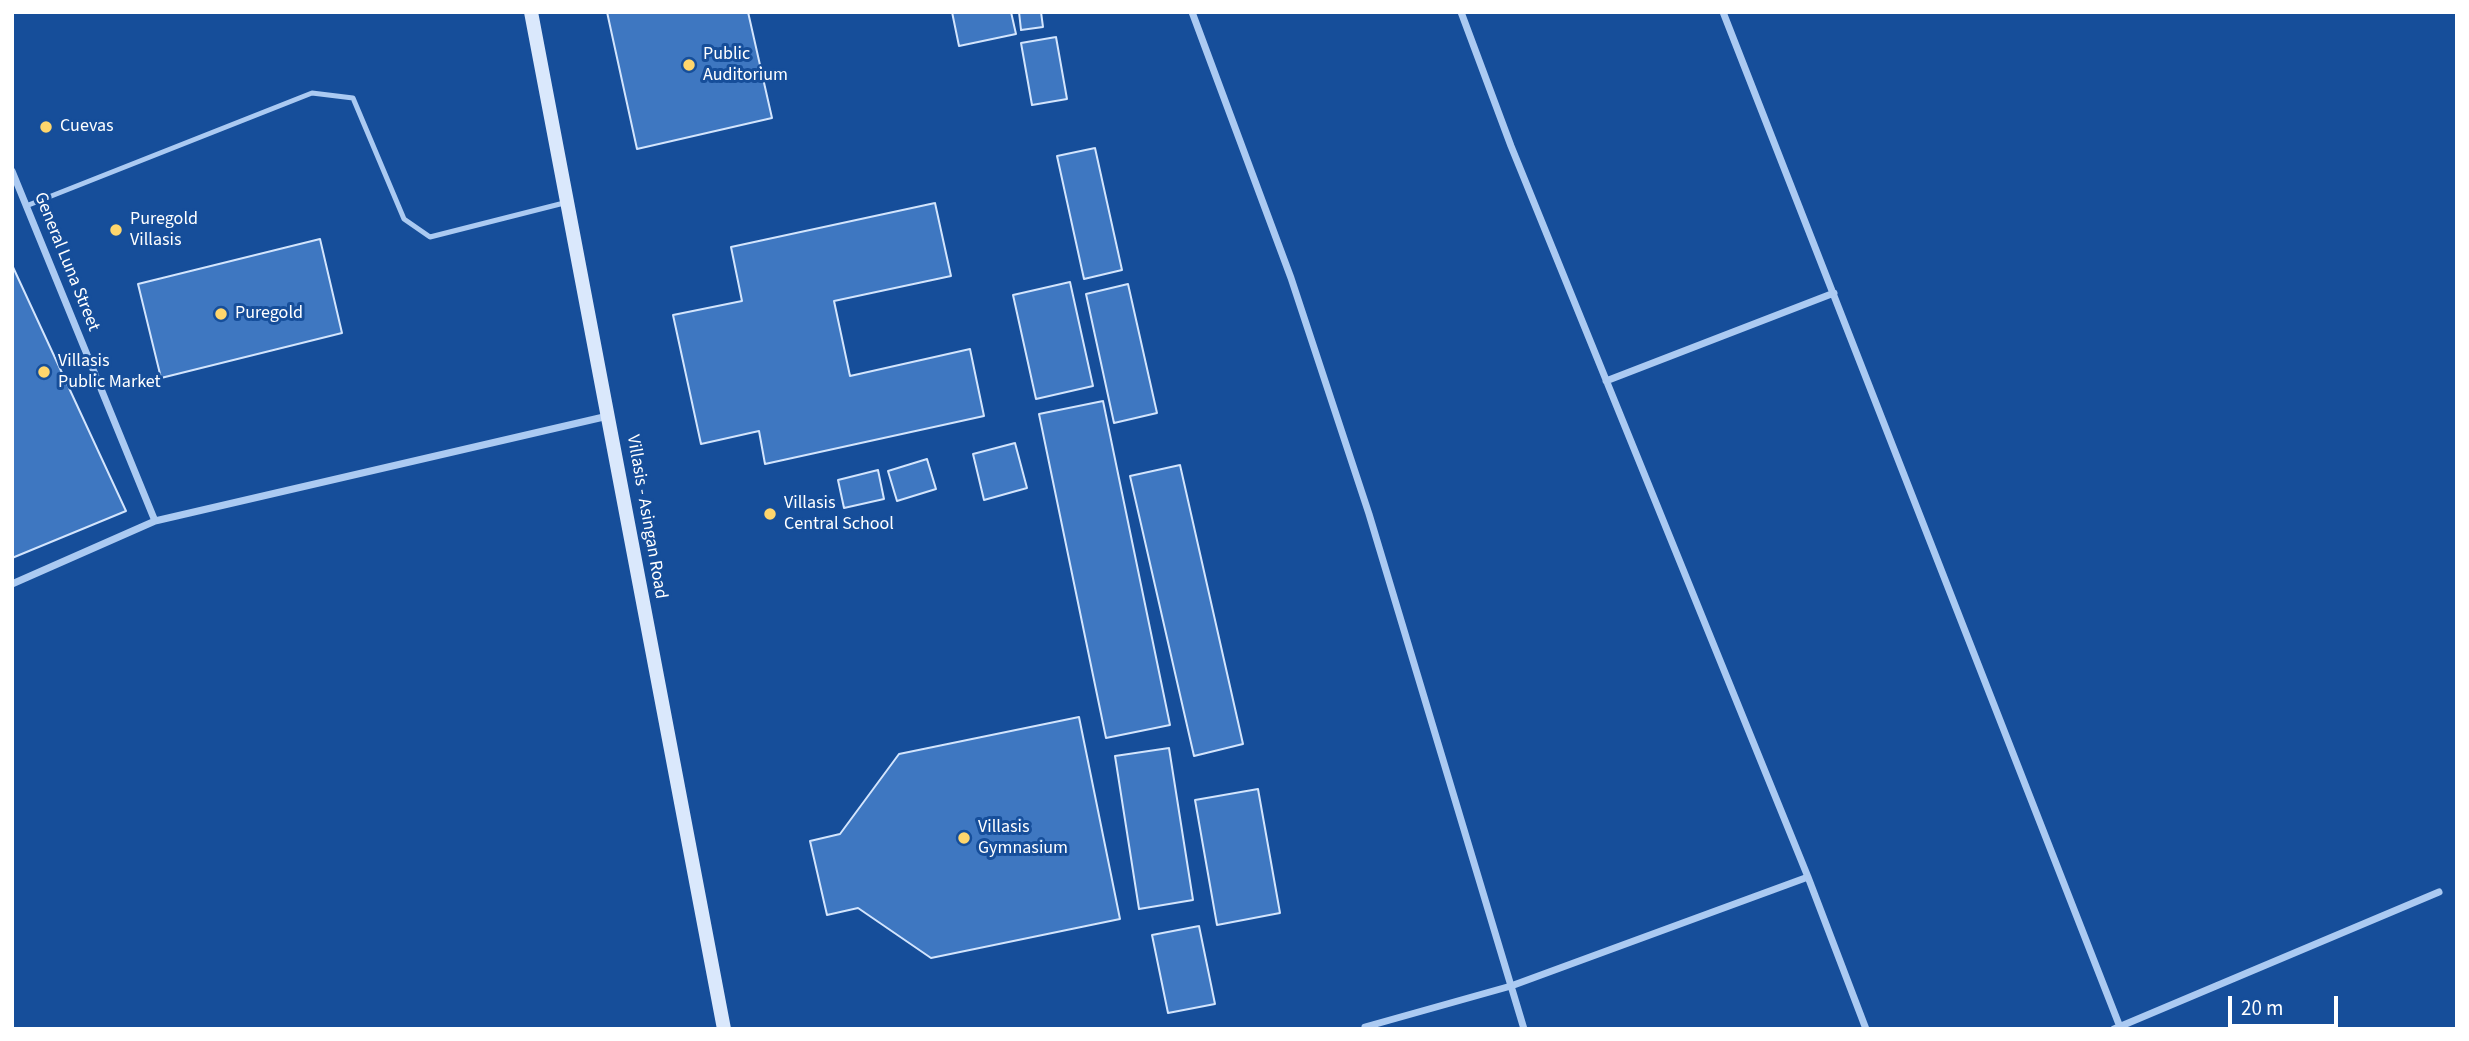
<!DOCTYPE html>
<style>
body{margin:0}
#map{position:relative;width:2469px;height:1041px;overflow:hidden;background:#164e9a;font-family:"Source Sans 3",sans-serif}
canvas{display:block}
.frame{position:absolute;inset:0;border:14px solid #fff;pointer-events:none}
.scale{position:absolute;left:2228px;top:996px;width:110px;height:32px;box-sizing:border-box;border:4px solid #fff;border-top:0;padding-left:9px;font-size:21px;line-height:24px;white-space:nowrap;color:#fff;-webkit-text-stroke:5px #164e9a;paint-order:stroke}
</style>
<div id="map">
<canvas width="2469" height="1041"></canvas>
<div class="frame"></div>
<div class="scale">20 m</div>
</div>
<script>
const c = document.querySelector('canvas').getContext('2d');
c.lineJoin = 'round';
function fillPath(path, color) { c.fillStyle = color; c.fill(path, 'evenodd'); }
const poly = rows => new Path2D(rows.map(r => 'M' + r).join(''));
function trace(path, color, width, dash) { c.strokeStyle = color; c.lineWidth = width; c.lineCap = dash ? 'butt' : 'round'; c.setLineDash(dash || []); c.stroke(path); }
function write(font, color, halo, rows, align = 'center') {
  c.font = font + ' "Source Sans 3",sans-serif'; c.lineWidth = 6; c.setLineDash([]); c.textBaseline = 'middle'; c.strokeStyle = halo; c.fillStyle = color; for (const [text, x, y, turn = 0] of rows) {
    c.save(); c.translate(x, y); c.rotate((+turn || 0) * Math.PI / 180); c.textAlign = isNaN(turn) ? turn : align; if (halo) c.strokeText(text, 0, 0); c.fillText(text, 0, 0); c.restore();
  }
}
const building = poly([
 [607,12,748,12,772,118,637,149,607,12],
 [952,12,1011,12,1016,34,959,46,952,12],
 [1019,12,1041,12,1043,27,1021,30,1019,12],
 [1056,37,1067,99,1032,105,1021,43,1056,37],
 [1095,148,1122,270,1084,279,1057,156,1095,148],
 [935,203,951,276,834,301,850,376,970,349,984,416,765,464,759,431,701,444,673,315,742,301,731,247,935,203],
 [320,239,342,333,161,378,138,284,320,239],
 [12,265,126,511,12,558,12,265],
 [1070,282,1093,386,1036,399,1013,295,1070,282],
 [1128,284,1157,413,1114,423,1086,294,1128,284],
 [1103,401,1170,725,1106,738,1039,414,1103,401],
 [1015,443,1027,488,984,500,973,454,1015,443],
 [927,459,936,489,897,501,888,471,927,459],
 [1180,465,1243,744,1194,756,1130,476,1180,465],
 [878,470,884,499,844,508,838,480,878,470],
 [1079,717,1120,919,931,958,858,908,827,915,810,841,840,834,899,754,1079,717],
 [1169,748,1193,900,1139,909,1115,756,1169,748],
 [1258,789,1280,913,1217,925,1195,800,1258,789],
 [1199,926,1215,1004,1168,1013,1152,935,1199,926]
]);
const service = poly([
 [26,206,312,93,353,98,404,219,430,237,564,203]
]);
const minor = poly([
 [1192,12,1291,278,1369,514,1524,1029],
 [1461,12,1511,146,1808,877,1866,1029],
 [1723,12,2120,1027],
 [12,171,155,521],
 [1606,381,1834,293],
 [12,584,155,521,608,416],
 [1365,1027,1511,986,1808,877],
 [2114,1029,2439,892]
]);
const secondary = poly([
 [531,12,724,1029]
]);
const markers = [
 [689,65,7,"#ffd66c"],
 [46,127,7,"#ffd66c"],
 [116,230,7,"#ffd66c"],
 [221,314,7,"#ffd66c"],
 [44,372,7,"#ffd66c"],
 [770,514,7,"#ffd66c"],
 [964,838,7,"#ffd66c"]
];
const poiNames = [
 ["Public",703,55],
 ["Auditorium",703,76],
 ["Cuevas",60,127],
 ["Puregold",130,220],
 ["Villasis",130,241],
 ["Puregold",235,314],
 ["Villasis",58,362],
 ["Public Market",58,383],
 ["Villasis",784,504],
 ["Central School",784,525],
 ["Villasis",978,828],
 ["Gymnasium",978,849]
];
const streetNames = [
 ["General Luna Street",66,262,68],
 ["Villasis - Asingan Road",646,517,80]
];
fillPath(building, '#3e77c1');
trace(building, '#d3e5fd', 2);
trace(service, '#abcaf2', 5);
trace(minor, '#abcaf2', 7);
trace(secondary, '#dae8fc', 14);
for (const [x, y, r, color] of markers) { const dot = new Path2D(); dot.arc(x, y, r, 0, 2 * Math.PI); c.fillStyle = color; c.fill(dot); trace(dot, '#164e9a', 2.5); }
write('18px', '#fff', '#164e9a', poiNames, 'left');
write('18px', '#fff', '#164e9a', streetNames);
</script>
